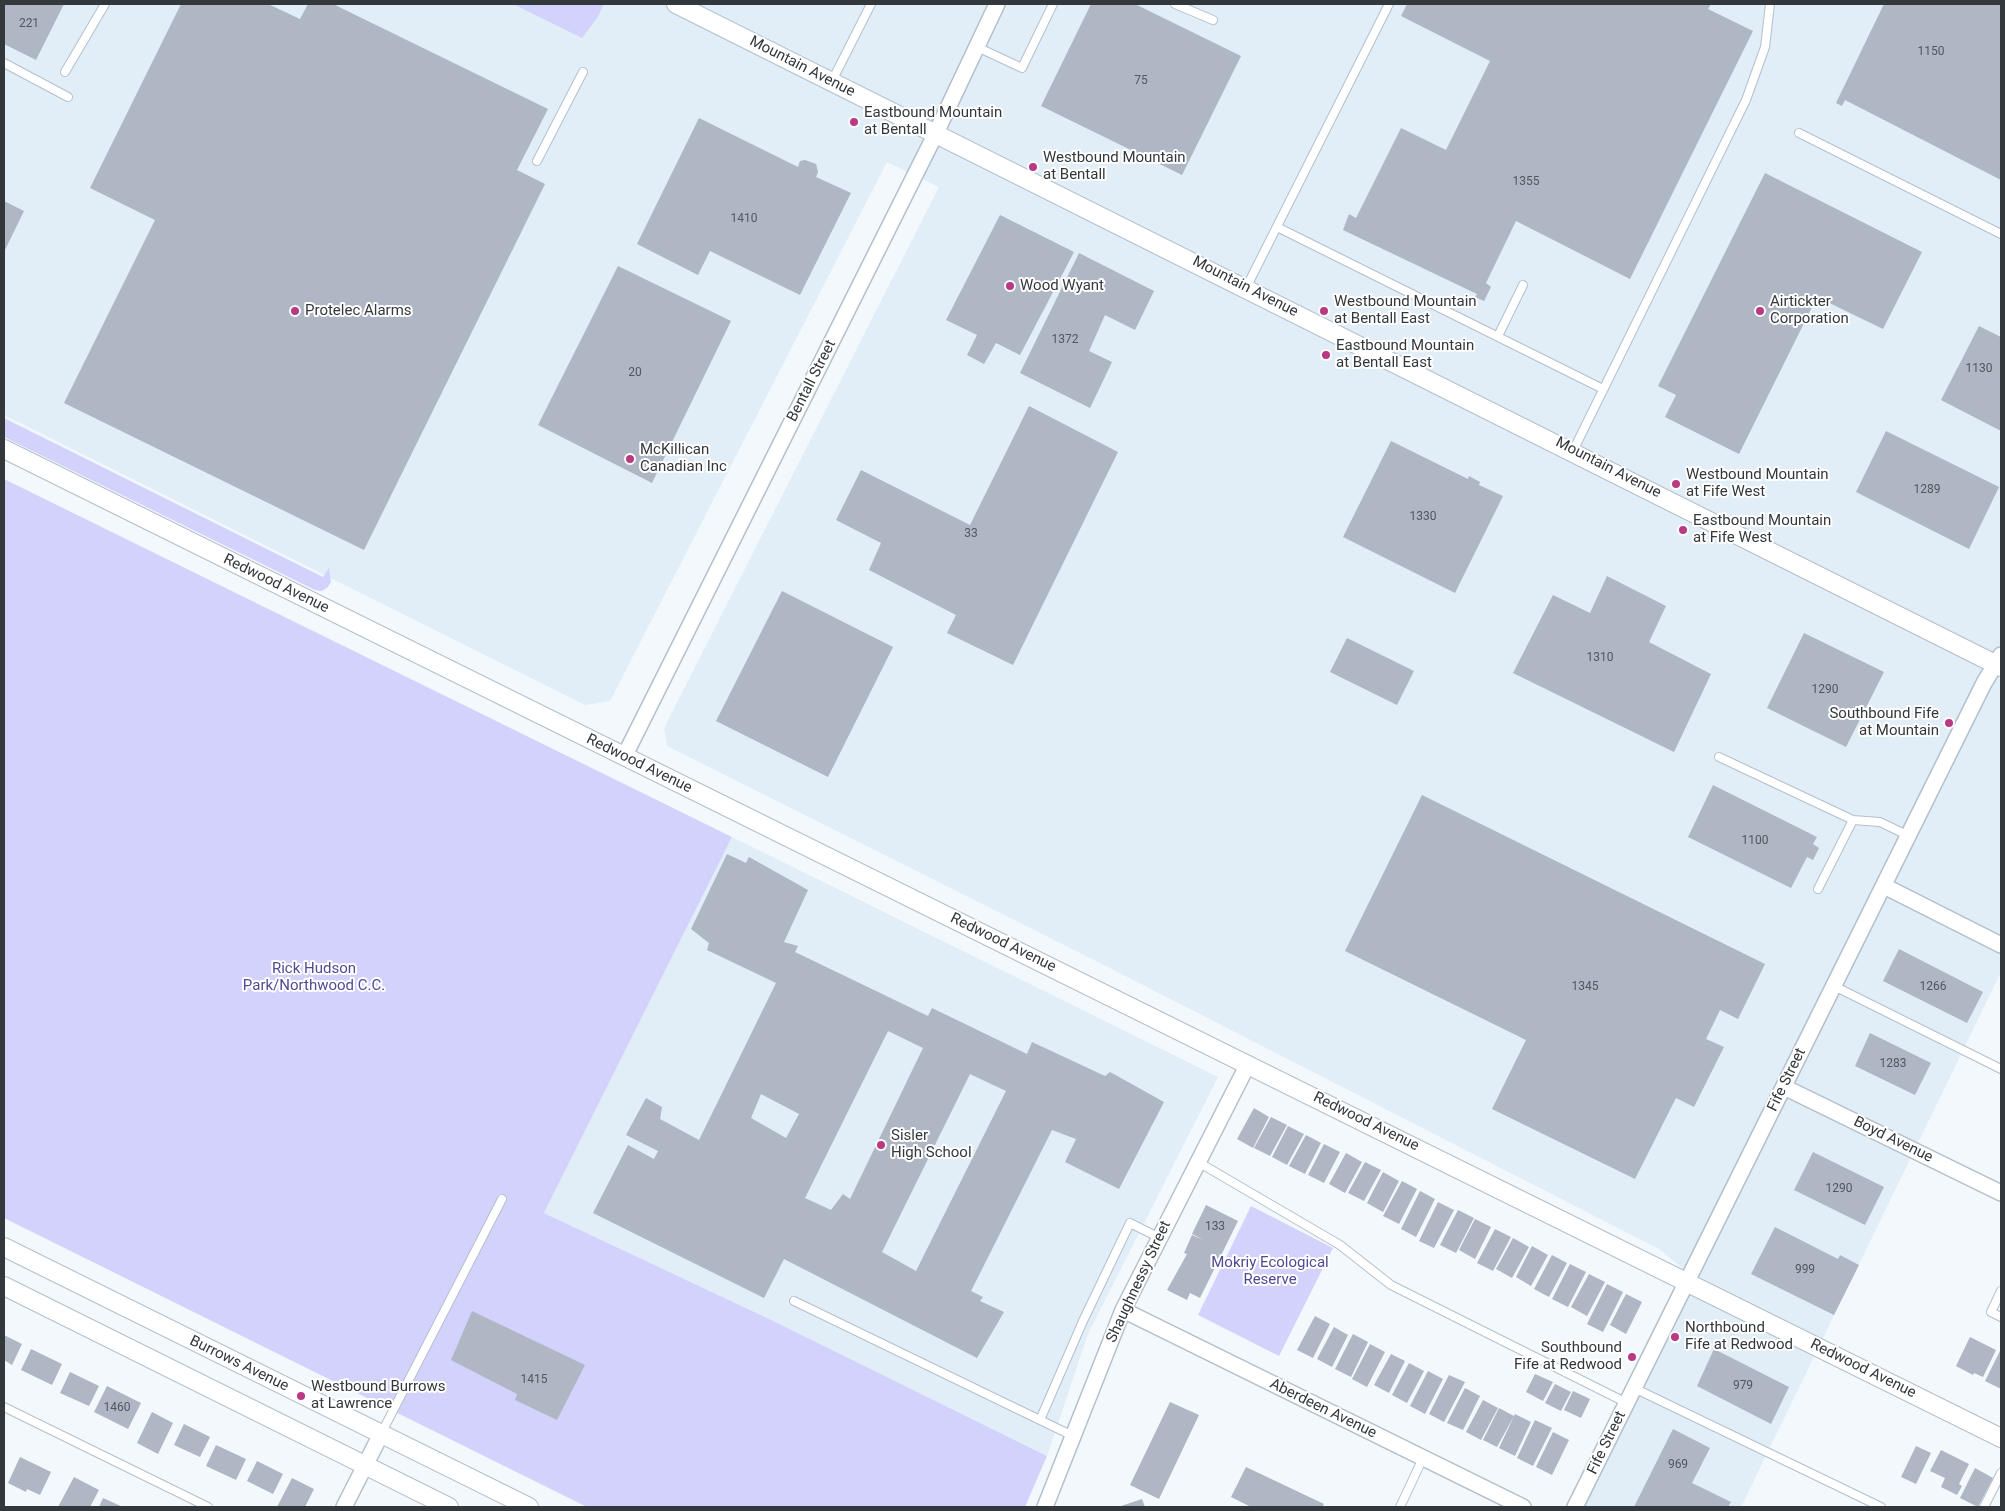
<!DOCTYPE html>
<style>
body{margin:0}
#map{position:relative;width:2005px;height:1511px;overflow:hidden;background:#f2f8fc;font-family:Roboto,sans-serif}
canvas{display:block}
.frame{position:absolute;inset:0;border:5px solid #33383c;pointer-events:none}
</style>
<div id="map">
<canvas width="2005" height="1511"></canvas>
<div class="frame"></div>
</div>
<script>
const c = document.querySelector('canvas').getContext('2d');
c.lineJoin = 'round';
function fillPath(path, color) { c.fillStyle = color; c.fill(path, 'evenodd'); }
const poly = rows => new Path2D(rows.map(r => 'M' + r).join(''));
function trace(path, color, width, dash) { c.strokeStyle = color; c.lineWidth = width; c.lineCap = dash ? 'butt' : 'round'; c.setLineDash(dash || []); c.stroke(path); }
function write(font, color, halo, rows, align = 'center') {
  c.font = font + ' Roboto,sans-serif'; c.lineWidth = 4; c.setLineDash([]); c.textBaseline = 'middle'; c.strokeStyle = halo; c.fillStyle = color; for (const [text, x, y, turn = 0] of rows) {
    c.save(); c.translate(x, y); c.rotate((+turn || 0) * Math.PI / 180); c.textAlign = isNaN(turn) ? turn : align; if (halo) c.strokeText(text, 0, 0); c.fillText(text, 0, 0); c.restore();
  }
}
const built = poly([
 [4,4,2001,4,2001,972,1741,1507,1581,1507,1693,1277,1659,1249,1100,963,667,746,664,728,939,187,887,162,610,701,585,705,4,415],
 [732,837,1218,1077,1088,1334,1047,1456,764,1317,544,1213]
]);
const green = poly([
 [513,4,604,4,597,18,582,38],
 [4,418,323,577,329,568,331,582,328,587,322,591,315,590,4,437],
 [4,479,732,837,544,1213,769,1319,1047,1456,1025,1507,587,1507,4,1218],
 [1251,1206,1333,1248,1279,1356,1198,1315]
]);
const building = poly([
 [4,4,64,4,36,60,4,44],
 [181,4,268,4,300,19,308,4,333,4,548,109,517,170,545,184,364,550,64,403,155,220,90,188],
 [1091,4,1135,4,1241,56,1182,175,1041,106],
 [1407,4,1711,4,1708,9,1753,31,1630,279,1516,221,1486,283,1491,287,1484,301,1475,297,1477,294,1343,230,1349,214,1356,218,1401,128,1446,150,1490,61,1401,16],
 [1884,4,2001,4,2001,180,1845,100,1842,106,1836,103],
 [699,118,798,167,800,161,805,160,816,164,818,172,816,177,851,193,800,295,710,251,698,275,637,244],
 [1765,173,1922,252,1883,329,1817,297,1739,454,1665,417,1676,395,1658,386],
 [4,201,24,211,4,252],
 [1000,215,1074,252,1020,355,996,343,984,364,967,355,977,335,946,320],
 [1079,253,1154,291,1135,330,1105,315,1089,351,1112,362,1090,408,1020,373],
 [618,266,731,321,652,483,538,425],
 [1979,326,2001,337,2001,431,1941,400],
 [1029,406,1118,452,1013,665,947,633,956,615,869,570,881,543,836,520,861,470,970,525],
 [1886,431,1999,487,1969,549,1856,492],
 [1391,441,1468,479,1469,476,1480,482,1479,485,1503,496,1455,593,1343,537],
 [1607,576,1666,606,1649,642,1711,674,1674,752,1513,673,1553,595,1590,613],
 [782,591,893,647,828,777,716,721],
 [1804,633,1884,672,1846,747,1767,708],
 [1347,638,1414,671,1397,705,1330,672],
 [1713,785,1817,837,1813,844,1819,848,1813,860,1807,857,1791,888,1688,837],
 [1422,795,1765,964,1738,1019,1720,1010,1706,1039,1724,1047,1694,1107,1676,1098,1635,1179,1492,1109,1526,1040,1345,951],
 [727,854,746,863,749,857,808,890,784,942,798,946,795,952,928,1016,932,1008,1027,1054,1032,1042,1105,1076,1110,1072,1164,1102,1119,1189,1065,1162,1076,1139,1052,1130,971,1291,983,1297,980,1301,1004,1312,977,1358,784,1259,764,1298,593,1213,628,1145,654,1159,658,1151,626,1135,646,1098,662,1107,660,1119,699,1140,776,983,707,950,709,943,691,929],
 [888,1031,923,1048,850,1199,843,1194,831,1210,805,1198],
 [970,1074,1006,1091,916,1271,882,1252],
 [761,1094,799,1114,786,1138,751,1118],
 [1899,949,1983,992,1967,1023,1883,981],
 [1870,1033,1931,1063,1915,1095,1855,1066],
 [1254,1108,1269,1117,1253,1148,1237,1139],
 [1271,1117,1287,1125,1270,1156,1254,1148],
 [1288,1126,1304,1134,1287,1165,1272,1157],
 [1306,1135,1321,1143,1305,1174,1289,1166],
 [1324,1144,1340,1152,1324,1183,1308,1175],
 [1813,1152,1884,1187,1865,1225,1794,1190],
 [1346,1153,1362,1162,1345,1193,1329,1184],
 [1365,1162,1381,1170,1364,1201,1348,1193],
 [1383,1172,1399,1181,1383,1212,1367,1203],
 [1402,1181,1417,1189,1399,1224,1383,1216],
 [1420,1191,1435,1199,1416,1237,1401,1229],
 [1438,1202,1454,1210,1434,1248,1419,1241],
 [1206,1205,1238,1221,1200,1298,1190,1293,1187,1300,1167,1290,1187,1254,1184,1253,1192,1235,1204,1240,1192,1234],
 [1458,1210,1474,1218,1456,1253,1440,1245],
 [1475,1219,1491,1227,1475,1259,1459,1250],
 [1775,1227,1838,1259,1840,1255,1859,1265,1834,1315,1751,1274],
 [1495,1229,1511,1237,1493,1271,1477,1263],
 [1513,1238,1529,1247,1512,1278,1496,1269],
 [1532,1246,1548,1255,1531,1286,1516,1277],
 [1552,1255,1567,1263,1549,1297,1534,1289],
 [1570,1264,1586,1272,1568,1307,1552,1299],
 [1589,1274,1605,1282,1587,1316,1571,1307],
 [1607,1284,1623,1292,1603,1332,1587,1324],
 [1626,1294,1642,1302,1626,1334,1610,1325],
 [472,1311,585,1365,557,1420,515,1400,517,1394,451,1360],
 [1315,1316,1330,1324,1313,1358,1297,1350],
 [1334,1327,1348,1335,1332,1367,1317,1359],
 [1353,1334,1368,1342,1351,1377,1335,1369],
 [4,1335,22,1344,12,1365,4,1360],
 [1970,1337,1996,1350,1983,1377,1974,1373,1973,1375,1956,1366],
 [1370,1344,1385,1352,1367,1387,1352,1379],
 [31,1349,62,1364,52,1385,21,1370],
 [1714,1349,1789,1387,1771,1424,1697,1386],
 [2000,1351,2001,1352,2001,1389,1985,1381],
 [1391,1354,1405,1361,1389,1393,1374,1385],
 [1409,1363,1424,1371,1407,1403,1392,1395],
 [1428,1371,1443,1379,1425,1414,1410,1406],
 [70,1372,99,1386,89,1406,60,1393],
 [1535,1374,1553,1382,1543,1401,1526,1392],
 [1449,1375,1465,1382,1444,1422,1429,1414],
 [1555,1384,1571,1392,1561,1411,1545,1403],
 [107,1386,141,1403,128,1429,94,1412],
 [1465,1388,1480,1396,1463,1430,1447,1423],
 [1573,1391,1590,1399,1581,1418,1564,1410],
 [1483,1400,1498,1408,1481,1440,1466,1432],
 [1170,1402,1199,1415,1159,1499,1130,1485],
 [1499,1408,1514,1416,1497,1447,1483,1440],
 [152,1412,173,1423,158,1454,137,1443],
 [1515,1414,1531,1422,1515,1456,1499,1448],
 [1535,1420,1552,1428,1533,1466,1517,1458],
 [184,1424,210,1437,200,1457,174,1445],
 [1673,1429,1710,1448,1692,1483,1731,1502,1728,1507,1634,1507],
 [1553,1432,1569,1440,1552,1475,1536,1467],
 [216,1445,246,1459,236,1480,206,1466],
 [1916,1446,1931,1453,1916,1484,1901,1477],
 [1941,1450,1969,1464,1959,1484,1962,1486,1957,1495,1941,1487,1945,1478,1930,1471],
 [20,1457,51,1472,40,1495,27,1489,26,1492,8,1483],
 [257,1461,283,1474,273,1494,247,1481],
 [1246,1467,1324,1504,1322,1507,1251,1507,1231,1497],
 [1975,1468,1993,1478,1978,1507,1960,1498],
 [74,1477,99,1490,90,1507,58,1507],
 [292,1478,314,1489,305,1507,277,1507],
 [103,1498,123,1507,99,1507],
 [1142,1499,1145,1507,1118,1507]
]);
const service = poly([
 [1175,4,1213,20],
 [977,47,1022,68,1053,4],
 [4,63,68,97],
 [65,72,105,4],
 [832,81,871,4],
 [1799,133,2001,234],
 [537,161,583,72],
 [1277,227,1603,389],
 [1246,288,1389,4],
 [1498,336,1523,285],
 [1573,451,1746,100,1765,47,1770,4],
 [1719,757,1853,820,1880,822,1909,836],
 [1818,889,1853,820],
 [1834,986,2001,1069],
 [1198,1162,1340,1245,1391,1285,1627,1403],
 [2001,1291,1991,1312,2001,1317],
 [794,1301,1040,1420],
 [1634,1388,1881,1507],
 [4,1407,208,1507],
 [381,1434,502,1199],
 [1073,1436,1040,1420,1083,1321,1130,1223,1160,1238],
 [1400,1507,1423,1458],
 [1984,1507,2001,1473]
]);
const minor = poly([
 [624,757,936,133,997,4],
 [1884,886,2001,945],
 [1784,1087,2001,1193],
 [1123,1310,1523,1507],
 [344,1507,381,1434],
 [1045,1507,1123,1310,1248,1064],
 [1575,1507,1984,683,2001,655]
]);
const tertiary = poly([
 [676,4,2001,667],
 [4,449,2001,1438],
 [4,1247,529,1507],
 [4,1286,449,1507]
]);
const markers = [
 [854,122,5,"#ba3983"],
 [1033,167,5,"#ba3983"],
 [1010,286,5,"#ba3983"],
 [295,311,5,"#ba3983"],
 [1324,311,5,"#ba3983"],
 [1760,311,5,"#ba3983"],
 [1326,355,5,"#ba3983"],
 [630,459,5,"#ba3983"],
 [1676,484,5,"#ba3983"],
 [1683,530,5,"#ba3983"],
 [1949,723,5,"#ba3983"],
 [881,1145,5,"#ba3983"],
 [1675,1337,5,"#ba3983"],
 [1632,1357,5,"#ba3983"],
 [301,1396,5,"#ba3983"]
];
const numberNames = [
 ["221",29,24],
 ["1150",1931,52],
 ["75",1141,81],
 ["1355",1526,182],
 ["1410",744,219],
 ["1372",1065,340],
 ["1130",1979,369],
 ["20",635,373],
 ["1289",1927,490],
 ["1330",1423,517],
 ["33",971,534],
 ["1310",1600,658],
 ["1290",1825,690],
 ["1100",1755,841],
 ["1345",1585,987],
 ["1266",1933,987],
 ["1283",1893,1064],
 ["1290",1839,1189],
 ["133",1215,1227],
 ["999",1805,1270],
 ["1415",534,1380],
 ["979",1743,1386],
 ["1460",117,1408],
 ["969",1678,1465]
];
const streetNames = [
 ["Mountain Avenue",802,67,27],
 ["Mountain Avenue",1245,287,27],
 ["Bentall Street",812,381,-63],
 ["Mountain Avenue",1608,468,27],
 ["Redwood Avenue",276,584,26],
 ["Redwood Avenue",639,764,26],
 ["Redwood Avenue",1003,943,26],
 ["Fife Street",1787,1080,-64],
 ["Redwood Avenue",1366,1122,26],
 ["Boyd Avenue",1893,1140,26],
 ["Shaughnessy Street",1139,1282,-65],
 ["Burrows Avenue",239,1364,26],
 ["Redwood Avenue",1863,1369,26],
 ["Aberdeen Avenue",1323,1409,26],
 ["Fife Street",1607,1443,-64]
];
const poiNames = [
 ["Eastbound Mountain",864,113],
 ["at Bentall",864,130],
 ["Westbound Mountain",1043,158],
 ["at Bentall",1043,175],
 ["Wood Wyant",1020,286],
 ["Westbound Mountain",1334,302],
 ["at Bentall East",1334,319],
 ["Airtickter",1770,302],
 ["Corporation",1770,319],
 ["Protelec Alarms",305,311],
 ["Eastbound Mountain",1336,346],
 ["at Bentall East",1336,363],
 ["McKillican",640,450],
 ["Canadian Inc",640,467],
 ["Westbound Mountain",1686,475],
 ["at Fife West",1686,492],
 ["Eastbound Mountain",1693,521],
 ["at Fife West",1693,538],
 ["Southbound Fife",1939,714,"right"],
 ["at Mountain",1939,731,"right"],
 ["Sisler",891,1136],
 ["High School",891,1153],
 ["Northbound",1685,1328],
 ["Fife at Redwood",1685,1345],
 ["Southbound",1622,1348,"right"],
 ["Fife at Redwood",1622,1365,"right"],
 ["Westbound Burrows",311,1387],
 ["at Lawrence",311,1404]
];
const parkNames = [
 ["Rick Hudson",314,969],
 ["Park/Northwood C.C.",314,986],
 ["Mokriy Ecological",1270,1263],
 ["Reserve",1270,1280]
];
fillPath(built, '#e1edf7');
fillPath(green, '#d3d2fd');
fillPath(building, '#afb6c4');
trace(service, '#b3c0cb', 10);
trace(minor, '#b3c0cb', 18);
trace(tertiary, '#b3c0cb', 20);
trace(service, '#fff', 8);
trace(minor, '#fff', 15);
trace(tertiary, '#fff', 18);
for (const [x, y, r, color] of markers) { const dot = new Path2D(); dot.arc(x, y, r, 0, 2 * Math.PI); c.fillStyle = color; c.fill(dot); trace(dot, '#fff', 2); }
write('12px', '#52585e', null, numberNames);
write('15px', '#33383c', '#fff', streetNames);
write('15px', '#33383c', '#fff', poiNames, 'left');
write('15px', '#514a93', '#fff', parkNames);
</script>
